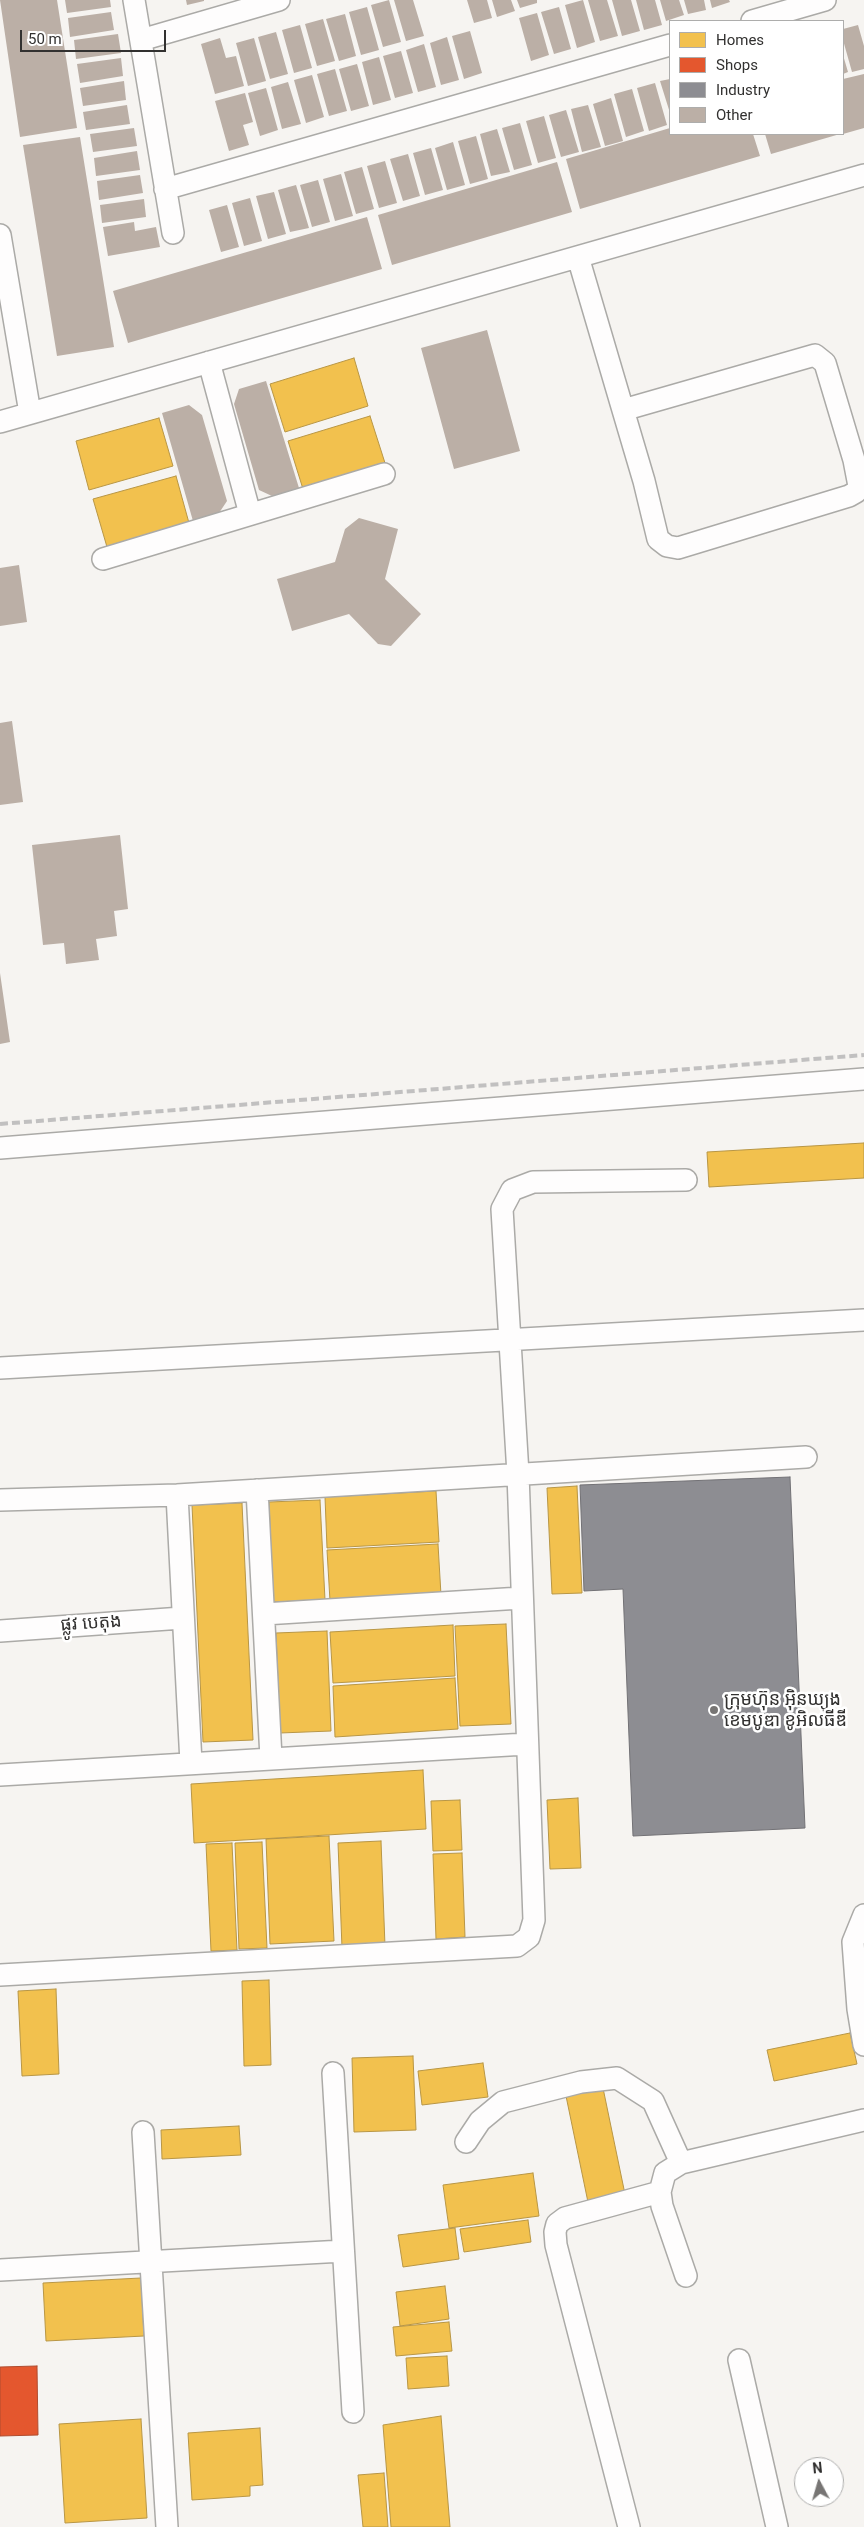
<!DOCTYPE html>
<meta charset="utf-8">
<style>
body{margin:0}
#map{position:relative;width:864px;height:2527px;overflow:hidden;background:#f6f4f1;font-family:Roboto,sans-serif}
canvas{display:block}
.legend{position:absolute;left:669px;top:20px;width:175px;height:115px;box-sizing:border-box;background:#fff;border:1px solid #adadac;margin:0;padding:6px 9px;list-style:none;font-size:15px;color:#323130}
.legend li{display:flex;align-items:center;gap:10px;height:25px}
.legend b{width:25px;border:1px solid #adadac}
.north{position:absolute;left:794px;top:2457px;width:50px;height:50px;box-sizing:border-box;background:#fff;border:1px solid #adadac;border-radius:50%;rotate:354deg;font-size:14px;font-weight:700;line-height:20px;text-align:center;color:#323130}
.north::after{content:'';display:block;margin:auto;width:18px;height:22px;background:#777574;clip-path:polygon(50% 0,100% 100%,50% 72%,0 100%)}
.scale{position:absolute;left:20px;top:30px;width:146px;height:22px;box-sizing:border-box;border:2px solid #323130;border-top:0;padding-left:6px;font-size:15px;line-height:18px;white-space:nowrap;color:#323130;-webkit-text-stroke:4px #fff;paint-order:stroke}
</style>
<div id="map">
<canvas width="864" height="2527"></canvas>
<ul class="legend">
<li><b style="height:14px;background:#f2c14e"></b>Homes</li>
<li><b style="height:14px;background:#e4572e"></b>Shops</li>
<li><b style="height:14px;background:#8d8d92"></b>Industry</li>
<li><b style="height:14px;background:#bbafa6"></b>Other</li>
</ul>
<div class="north">N</div>
<div class="scale">50 m</div>
</div>
<script>
const c = document.querySelector('canvas').getContext('2d');
c.lineJoin = 'round';
function fillPath(path, color) { c.fillStyle = color; c.fill(path, 'evenodd'); }
const poly = rows => new Path2D(rows.map(r => 'M' + r).join(''));
function trace(path, color, width, dash) { c.strokeStyle = color; c.lineWidth = width; c.lineCap = dash ? 'butt' : 'round'; c.setLineDash(dash || []); c.stroke(path); }
function write(font, color, halo, rows, align = 'center') {
  c.font = font + ' Roboto,"Noto Sans Khmer",sans-serif'; c.lineWidth = 5; c.setLineDash([]); c.textBaseline = 'middle'; c.strokeStyle = halo; c.fillStyle = color; for (const [text, x, y, turn = 0] of rows) {
    c.save(); c.translate(x, y); c.rotate((+turn || 0) * Math.PI / 180); c.textAlign = isNaN(turn) ? turn : align; if (halo) c.strokeText(text, 0, 0); c.fillText(text, 0, 0); c.restore();
  }
}
const homes = poly([
 [354,358,368,406,285,432,270,384,354,358],
 [370,416,385,463,303,489,288,441,370,416],
 [159,418,173,466,89,490,76,441,159,418],
 [176,476,189,523,107,547,93,499,176,476],
 [864,1143,864,1178,709,1187,707,1152,864,1143],
 [577,1486,582,1593,552,1594,547,1488,577,1486],
 [436,1491,439,1542,327,1548,325,1497,436,1491],
 [320,1500,325,1600,273,1602,269,1502,320,1500],
 [242,1503,253,1740,203,1742,192,1505,242,1503],
 [438,1544,441,1595,330,1601,327,1550,438,1544],
 [506,1624,511,1724,460,1726,455,1626,506,1624],
 [453,1625,455,1676,333,1683,330,1632,453,1625],
 [327,1631,331,1731,280,1733,276,1633,327,1631],
 [455,1678,458,1729,335,1737,333,1686,455,1678],
 [423,1770,426,1829,194,1843,191,1784,423,1770],
 [578,1798,581,1868,550,1869,547,1800,578,1798],
 [460,1800,462,1850,433,1851,431,1801,460,1800],
 [329,1836,334,1941,270,1944,266,1839,329,1836],
 [381,1841,385,1946,342,1948,338,1843,381,1841],
 [262,1842,267,1948,239,1949,235,1843,262,1842],
 [232,1843,237,1950,211,1951,206,1844,232,1843],
 [462,1853,465,1937,436,1939,433,1854,462,1853],
 [269,1980,271,2065,244,2066,242,1981,269,1980],
 [56,1989,59,2074,22,2076,18,1991,56,1989],
 [850,2033,857,2064,774,2081,767,2050,850,2033],
 [413,2056,416,2130,354,2132,352,2058,413,2056],
 [483,2063,488,2097,422,2105,418,2071,483,2063],
 [603,2088,626,2199,589,2207,566,2096,603,2088],
 [239,2126,241,2155,162,2159,161,2130,239,2126],
 [533,2173,539,2216,449,2228,443,2185,533,2173],
 [528,2220,531,2242,464,2252,460,2229,528,2220],
 [455,2228,459,2259,403,2267,398,2235,455,2228],
 [141,2278,144,2336,46,2341,43,2283,141,2278],
 [445,2286,449,2319,400,2326,396,2292,445,2286],
 [449,2322,452,2351,396,2356,393,2327,449,2322],
 [447,2356,449,2386,408,2389,406,2358,447,2356],
 [441,2416,450,2527,391,2527,383,2425,441,2416],
 [141,2419,147,2518,65,2523,59,2424,141,2419],
 [260,2428,263,2485,250,2486,250,2496,192,2500,188,2433,260,2428],
 [384,2473,388,2527,363,2527,358,2475,384,2473]
]);
const shops = poly([
 [37,2366,38,2435,0,2436,0,2367,37,2366]
]);
const industry = poly([
 [790,1477,805,1828,633,1836,623,1589,584,1591,580,1485,790,1477]
]);
const building = poly([
 [0,0,57,0,77,128,20,137],
 [65,0,110,0,111,7,67,13],
 [186,0,204,0,204,1,187,5],
 [389,0,401,42,383,47,371,5],
 [394,0,413,0,424,36,406,41],
 [467,0,487,0,492,18,474,23],
 [492,0,511,0,515,11,497,17],
 [517,0,537,0,537,3,520,8],
 [583,0,595,42,577,48,565,5],
 [588,0,607,0,618,36,600,41],
 [612,0,631,0,640,31,622,36],
 [636,0,655,0,662,25,644,30],
 [660,0,679,0,684,15,666,21],
 [684,0,704,0,706,10,688,14],
 [710,0,729,0,730,2,712,8],
 [367,7,379,50,361,55,349,12],
 [559,7,571,49,554,54,541,12],
 [111,12,114,30,70,37,68,18],
 [537,13,549,55,531,61,519,18],
 [345,14,356,56,339,61,326,19],
 [323,19,335,61,317,66,305,24],
 [300,25,312,68,294,73,282,30],
 [858,25,864,46,864,69,852,72,843,40,843,29],
 [470,31,482,73,464,79,452,36],
 [276,32,288,74,270,79,258,37],
 [118,34,121,53,76,59,74,40],
 [447,37,459,80,441,85,430,43],
 [220,38,226,58,236,56,244,86,215,94,201,44],
 [254,38,266,81,248,86,236,43],
 [424,44,436,87,418,92,406,50],
 [401,51,413,93,395,98,383,56],
 [843,55,848,72,843,74],
 [379,57,391,100,373,105,362,62],
 [121,58,123,76,80,83,77,64],
 [357,64,369,106,351,111,339,69],
 [335,69,347,111,329,116,317,74],
 [864,74,864,128,843,134,843,79],
 [312,75,324,117,306,123,294,80],
 [670,79,670,113,660,81],
 [124,81,126,100,83,106,80,88],
 [288,82,301,124,282,129,271,87],
 [655,83,667,125,649,131,637,88],
 [266,88,278,130,260,136,248,93],
 [632,89,644,131,626,137,614,94],
 [245,93,253,122,243,125,249,145,229,151,215,101],
 [611,98,623,141,605,146,593,104],
 [127,105,130,124,86,130,83,112],
 [588,105,601,147,582,152,571,109],
 [566,110,579,152,561,157,549,115],
 [544,116,556,158,538,163,526,121],
 [520,123,532,165,514,170,502,128],
 [134,128,137,146,93,152,90,134],
 [670,128,670,134,753,134,760,156,580,209,566,159],
 [497,129,510,172,491,176,480,134],
 [765,134,840,134,771,154],
 [476,136,488,179,470,184,458,141],
 [80,137,114,347,57,356,23,145],
 [453,142,465,185,447,190,435,148],
 [431,148,443,190,425,195,413,153],
 [137,151,140,170,96,176,94,158],
 [408,154,420,196,403,201,390,159],
 [385,161,397,203,379,208,367,166],
 [557,162,572,212,392,265,378,215],
 [362,167,374,209,356,214,344,172],
 [341,174,353,216,335,221,323,179],
 [140,175,143,193,99,200,97,181],
 [318,180,330,222,312,227,300,185],
 [296,185,309,228,290,232,278,190],
 [274,192,286,234,268,239,256,196],
 [250,198,262,241,244,246,232,203],
 [144,199,146,217,102,223,100,205],
 [227,205,239,247,221,252,209,210],
 [367,217,382,269,128,343,113,291],
 [134,222,135,231,156,227,160,247,108,256,103,227],
 [487,330,520,451,454,469,421,348],
 [266,381,299,488,272,496,259,490,234,404,239,389],
 [189,405,202,415,227,501,219,513,193,521,162,413],
 [359,518,398,529,385,579,421,614,391,646,378,644,349,614,292,631,277,579,335,562,345,529],
 [19,565,27,622,0,626,0,568],
 [12,721,23,802,0,805,0,723],
 [120,835,128,909,114,911,117,936,96,939,99,960,66,964,64,943,43,945,32,845],
 [0,973,10,1042,0,1044]
]);
const minor = poly([
 [134,0,173,233],
 [752,21,825,0],
 [141,40,279,0],
 [165,189,670,45],
 [0,235,30,413],
 [578,257,623,410,644,481,658,539,667,546,678,548,849,496,856,492,859,486,854,460,825,363,815,355,623,410],
 [209,362,250,514],
 [0,422,864,175],
 [103,559,384,474],
 [0,1148,864,1079],
 [0,1368,864,1320],
 [257,1490,271,1758],
 [177,1495,191,1763],
 [0,1500,177,1495,806,1457],
 [264,1614,521,1598],
 [0,1631,182,1618],
 [0,1775,526,1744],
 [864,1915,853,1942,858,2009,864,2045],
 [0,1975,517,1946,529,1937,534,1920,518,1474,502,1209,512,1190,533,1182,686,1180],
 [333,2073,353,2412],
 [143,2132,167,2527],
 [466,2142,480,2121,503,2102,581,2082,617,2078,653,2101,681,2163],
 [0,2270,343,2251],
 [686,2276,662,2206,660,2192,665,2173,681,2163,864,2120],
 [739,2360,777,2527],
 [629,2527,556,2245,555,2232,557,2224,565,2218,660,2192]
]);
const rail = poly([
 [0,1124,864,1055]
]);
const markers = [
 [714,1710,5,"#777574"]
];
const streetNames = [
 ["ផ្លូវ បេតុង",91,1624,-4]
];
const poiNames = [
 ["ក្រុមហ៊ុន អ៊ិនឃ្យុង",724,1700],
 ["ខេមបូឌា ខូអិលធីឌី",724,1721]
];
fillPath(homes, '#f2c14e');
trace(homes, '#b89645', 1);
fillPath(shops, '#e4572e');
trace(shops, '#af4c2f', 1);
fillPath(industry, '#8d8d92');
trace(industry, '#727175', 1);
fillPath(building, '#bbafa6');
trace(minor, '#abaaa7', 24);
trace(minor, '#fefdfd', 21);
trace(rail, '#c1c0c0', 4, [8, 4]);
for (const [x, y, r, color] of markers) { const dot = new Path2D(); dot.arc(x, y, r, 0, 2 * Math.PI); c.fillStyle = color; c.fill(dot); trace(dot, '#fff', 2); }
write('18px', '#323130', '#fff', streetNames);
write('18px', '#323130', '#fff', poiNames, 'left');
</script>
